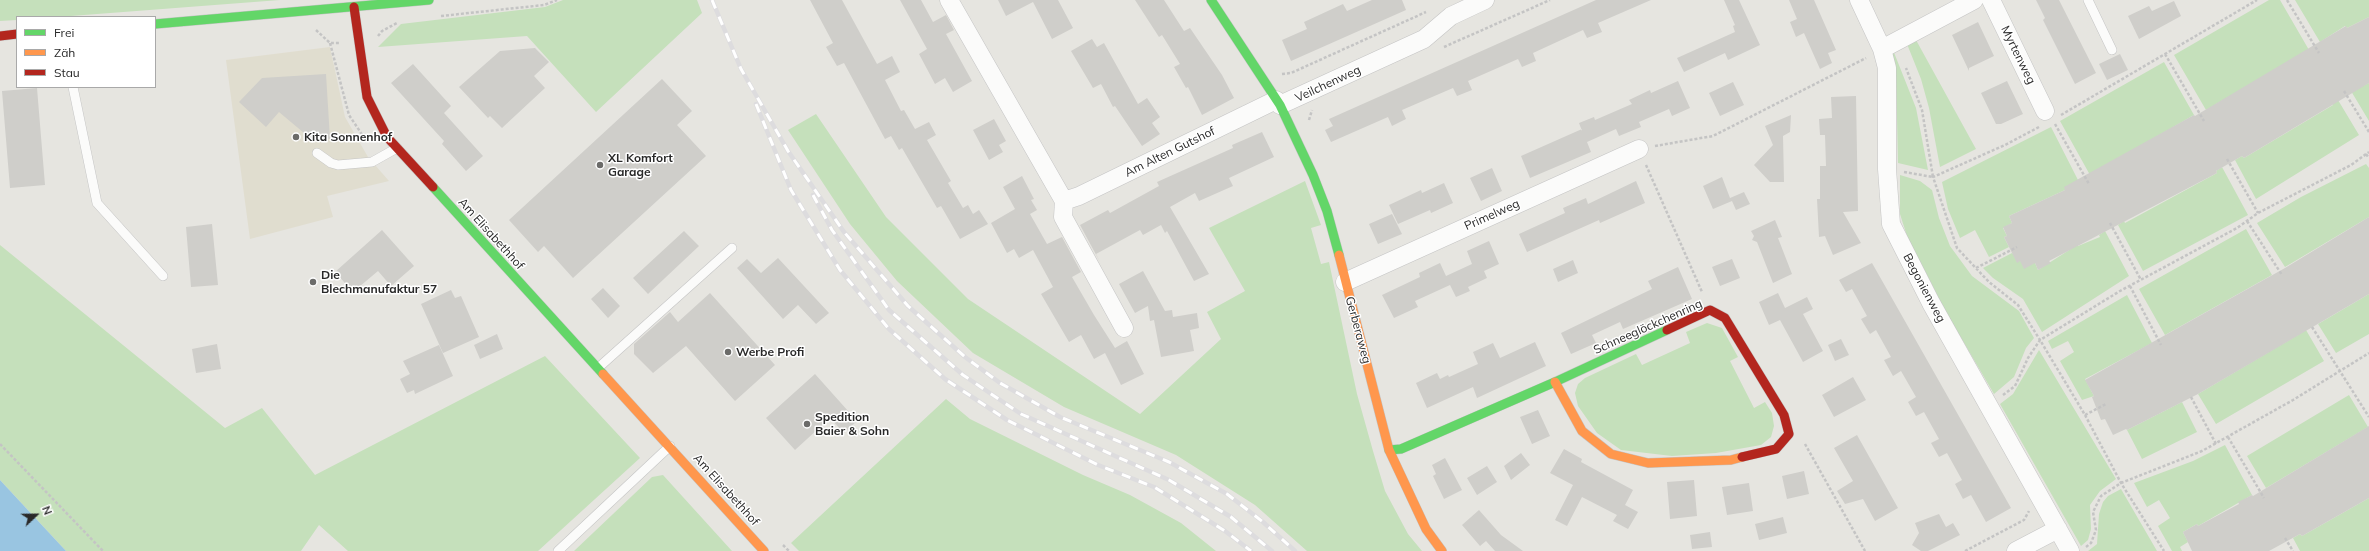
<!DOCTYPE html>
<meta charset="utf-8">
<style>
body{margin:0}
#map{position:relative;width:2369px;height:551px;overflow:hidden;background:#e6e5e0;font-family:Mulish,sans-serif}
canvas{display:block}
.legend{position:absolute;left:16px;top:16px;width:140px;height:72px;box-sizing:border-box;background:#fff;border:1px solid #a9a9a9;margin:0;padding:5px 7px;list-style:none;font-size:12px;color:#292929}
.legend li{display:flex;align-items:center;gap:8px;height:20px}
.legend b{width:20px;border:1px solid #a9a9a9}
.north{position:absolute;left:16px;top:495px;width:40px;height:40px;-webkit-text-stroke:3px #fff;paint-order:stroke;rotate:68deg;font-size:11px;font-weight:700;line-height:16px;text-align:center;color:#292929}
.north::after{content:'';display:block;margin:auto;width:14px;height:18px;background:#292929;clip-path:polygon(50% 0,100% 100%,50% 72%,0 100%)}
</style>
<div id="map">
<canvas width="2369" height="551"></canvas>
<ul class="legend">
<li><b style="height:5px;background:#63d668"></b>Frei</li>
<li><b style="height:5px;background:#ff974d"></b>Zäh</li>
<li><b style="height:5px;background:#b3261e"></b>Stau</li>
</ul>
<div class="north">N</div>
</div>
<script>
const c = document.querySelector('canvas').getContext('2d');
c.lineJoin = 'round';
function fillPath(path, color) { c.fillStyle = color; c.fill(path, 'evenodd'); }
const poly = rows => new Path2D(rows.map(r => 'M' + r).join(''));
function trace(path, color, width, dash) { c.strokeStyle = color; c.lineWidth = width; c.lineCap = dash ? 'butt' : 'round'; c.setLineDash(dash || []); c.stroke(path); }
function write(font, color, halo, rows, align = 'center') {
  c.font = font + ' Mulish,sans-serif'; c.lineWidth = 3; c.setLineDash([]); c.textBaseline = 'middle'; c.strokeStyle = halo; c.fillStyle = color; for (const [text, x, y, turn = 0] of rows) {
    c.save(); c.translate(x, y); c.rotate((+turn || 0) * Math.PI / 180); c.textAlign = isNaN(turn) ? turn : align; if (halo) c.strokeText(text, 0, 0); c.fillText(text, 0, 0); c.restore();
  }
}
const education = poly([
 [330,47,345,117,368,157,389,181,327,196,333,217,250,239,226,60]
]);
const green = poly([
 [0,0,280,0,58,17,17,17,17,20,0,21],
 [563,0,697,0,702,13,596,112,527,36,378,47,401,24,545,7],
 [2269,0,2280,0,2309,50,2206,110,2174,55],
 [2295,0,2369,0,2369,17,2347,28,2345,26,2320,42],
 [1916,40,1976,149,1940,167,1929,108,1921,79,1907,44],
 [1893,50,1916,108,1928,170,1898,163,1896,72,1891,52],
 [2164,62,2194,115,2090,175,2060,121],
 [2369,83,2369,121,2351,91],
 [2338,100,2359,135,2256,199,2235,160,2242,156,2244,158,2333,105,2332,103],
 [816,114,886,217,968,299,1140,414,1221,339,1207,312,1245,291,1209,228,1305,181,1321,225,1311,228,1321,264,1329,262,1357,394,1373,451,1385,491,1408,534,1422,551,1307,551,1255,505,1176,455,1064,407,973,353,897,281,850,224,788,130],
 [2051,127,2078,180,2065,190,2009,216,2012,223,2003,228,2007,236,2004,237,2009,247,1989,257,1975,230,1960,238,1948,209,1942,182],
 [2366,164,2369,168,2369,217,2285,267,2257,223,2301,197],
 [2222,167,2248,215,2143,271,2118,225,2124,221,2125,223,2217,173,2216,171],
 [1900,175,1920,181,1932,190,1939,218,1950,246,1972,276,2019,311,2034,338,2026,348,2014,377,1994,394,1946,312,1907,236,1900,214],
 [2246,229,2272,275,2165,335,2139,289],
 [2105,231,2129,276,2042,332,2023,299,1993,278,1983,268,2012,253,2020,261,2035,263,2038,270,2077,245,2078,246,2100,237,2099,235],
 [0,245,225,428,262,408,315,475,545,356,640,458,538,551,348,551,319,525,301,551,66,551,0,480],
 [2369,294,2369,334,2336,353,2318,324],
 [2127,295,2152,343,2085,379,2094,396,2082,400,2060,361,2074,352,2068,341,2052,349,2048,341],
 [1707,323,1722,328,1738,357,1730,361,1754,408,1765,402,1772,413,1774,426,1771,437,1761,445,1716,453,1672,456,1621,450,1597,433,1578,406,1575,393,1578,384,1585,378,1636,354,1642,365,1690,343,1686,332],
 [2306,330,2324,361,2216,424,2198,394],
 [2039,350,2116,479,2100,491,2090,505,2091,529,2088,540,2081,546,2000,404,2013,394],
 [2349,395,2368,427,2266,488,2247,456],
 [946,399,970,419,1083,475,1130,495,1181,523,1216,551,799,551,791,543],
 [2182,402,2197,432,2142,459,2127,430],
 [2225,445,2252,495,2198,526,2197,524,2183,532,2188,542,2180,547,2182,551,2172,551,2158,526,2170,518,2159,500,2147,507,2134,483,2193,461],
 [663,475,732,551,574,551,652,477],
 [2121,489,2157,551,2088,551,2097,544,2099,514,2103,502,2108,496],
 [2369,498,2369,551,2300,551,2293,538,2300,534,2302,536]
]);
const water = poly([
 [0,480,26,508,66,551,0,551]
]);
const building = poly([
 [810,0,842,0,877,64,892,56,900,72,885,80,901,111,904,110,915,129,929,122,936,135,927,140,951,181,948,183,963,208,968,205,973,214,979,210,988,224,960,239,941,206,937,208,902,148,899,150,891,136,885,139,844,63,837,66,826,47,833,43],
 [900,0,921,0,933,22,946,15,954,30,946,34,972,81,953,92,945,78,935,84,919,54,927,49],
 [998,0,1058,0,1073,28,1052,39,1033,2,1006,16],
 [1135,0,1164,0,1184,31,1190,28,1222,75,1234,98,1202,115,1188,87,1186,88,1174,67,1180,64,1162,35,1159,37],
 [1372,0,1402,0,1406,10,1291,61,1282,40,1307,29,1304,22,1343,4,1347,11],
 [1596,0,1651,0,1598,23,1602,32,1587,38,1583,30,1533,53,1536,61,1522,67,1518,59,1468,81,1472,90,1457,96,1453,88,1402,110,1406,119,1392,126,1388,117,1331,142,1325,130,1333,126,1329,119],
 [1724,0,1739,0,1760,45,1728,60,1725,53,1684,72,1677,58,1735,32,1733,26,1735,25],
 [1789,0,1814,0,1836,50,1828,53,1832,63,1820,69,1804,33,1796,37,1790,22,1797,19],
 [2036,0,2059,0,2096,73,2075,84,2043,20,2045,18],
 [2174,1,2181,16,2139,39,2128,16,2149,6,2152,11],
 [2369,17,2369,83,2244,158,2242,156,2216,171,2217,173,2049,261,2051,263,2038,270,2035,263,2024,269,2020,261,2017,263,2004,237,2007,236,2003,227,2012,223,2009,216,2065,190,2064,187,2194,115,2195,116,2346,26,2347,28],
 [1978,22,1994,56,1969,68,1969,71,1952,35],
 [1092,39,1097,47,1104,43,1138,104,1147,98,1160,117,1152,123,1160,134,1142,146,1115,106,1113,107,1101,84,1093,88,1071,51],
 [535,48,549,62,534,76,545,88,502,128,490,116,488,118,459,87,500,51],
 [2120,54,2128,70,2107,80,2099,64],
 [413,64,451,106,444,113,483,156,466,171,442,144,444,141,391,83],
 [326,74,330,139,310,138,279,112,266,127,239,102,262,78],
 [662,79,692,111,677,125,706,156,573,278,544,246,538,252,509,220],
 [1678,81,1690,108,1672,116,1669,109,1639,122,1641,127,1619,136,1616,129,1587,142,1591,152,1530,178,1521,156,1582,129,1582,131,1579,123,1594,117,1595,120,1632,104,1629,100,1650,90,1651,93],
 [2007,81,2023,114,2001,124,1996,124,1981,93],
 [1733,82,1744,105,1720,116,1709,93],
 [37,88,45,185,10,188,2,91],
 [1856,96,1858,211,1843,212,1861,243,1833,255,1825,236,1819,237,1817,199,1820,199,1820,166,1826,166,1825,135,1820,135,1819,119,1832,118,1831,97],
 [1791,115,1790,132,1783,136,1784,182,1770,182,1754,165,1773,145,1765,126],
 [994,119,1006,141,999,145,1003,152,989,160,973,130],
 [1262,132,1274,157,1229,178,1233,186,1199,201,1195,193,1170,207,1209,274,1194,281,1167,231,1165,233,1161,225,1143,235,1140,230,1096,254,1100,262,1080,225,1108,210,1110,213,1159,186,1157,182,1233,148,1232,145],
 [1492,168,1502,191,1481,201,1470,178],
 [1022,176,1034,199,1031,200,1037,210,1030,214,1047,244,1062,237,1081,272,1072,277,1094,315,1115,348,1127,341,1144,374,1121,385,1105,353,1094,359,1081,335,1069,342,1041,294,1053,287,1033,250,1019,258,1014,249,1007,253,991,223,1015,209,1003,187],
 [1722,177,1730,198,1744,192,1750,204,1736,210,1732,201,1713,209,1703,186],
 [1636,181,1645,203,1600,223,1599,220,1527,252,1519,234,1565,213,1563,208,1586,198,1588,204],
 [1444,183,1453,203,1431,213,1430,210,1398,224,1389,205,1421,190,1422,193],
 [1392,214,1402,234,1378,244,1369,224],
 [2369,217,2369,294,2198,394,2127,430,2126,429,2113,435,2105,419,2101,420,2092,397,2094,396,2085,380,2285,268],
 [1775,220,1782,237,1778,238,1792,274,1773,283,1757,242,1752,240,1754,236,1751,231],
 [212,224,218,285,191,287,186,227],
 [382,230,414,266,391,286,378,271,353,292,335,272],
 [684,231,699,246,648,294,633,278],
 [1489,241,1499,264,1484,271,1487,278,1468,287,1470,291,1456,297,1450,285,1415,301,1418,307,1394,318,1382,295,1420,277,1419,273,1440,263,1446,276,1472,264,1467,251],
 [778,258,829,313,816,324,798,305,783,319,737,268,747,259,761,273],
 [1732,259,1740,278,1720,286,1712,267],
 [1573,260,1578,273,1558,282,1553,269],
 [1872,263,2011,508,1986,522,1971,495,1963,499,1955,484,1962,480,1947,453,1939,457,1931,443,1939,439,1924,412,1916,416,1908,402,1916,397,1901,371,1893,376,1884,360,1891,357,1876,330,1870,334,1861,319,1867,316,1852,289,1846,292,1839,280],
 [1678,267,1692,299,1623,329,1620,322,1592,335,1596,343,1571,354,1561,333,1652,289,1648,281],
 [1143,271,1165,311,1172,310,1173,317,1197,313,1199,328,1190,330,1194,351,1161,357,1154,320,1150,321,1148,306,1135,313,1119,284],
 [603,288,620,306,608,318,591,299],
 [451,290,455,298,461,296,479,337,443,353,421,304],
 [710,293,775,365,735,401,686,346,653,373,634,354,634,344,670,312,678,322],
 [1778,293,1785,308,1807,297,1813,309,1803,314,1823,351,1803,362,1780,320,1769,325,1759,302],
 [497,334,503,349,480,359,474,345],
 [1841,339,1849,355,1835,361,1828,345],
 [1535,342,1546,366,1477,398,1473,387,1427,408,1416,383,1437,373,1440,379,1448,375,1449,377,1478,364,1473,352,1493,343,1500,358],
 [217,344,221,369,196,373,192,349],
 [439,345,453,376,415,394,414,390,407,393,400,379,410,374,403,361],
 [815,374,857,421,844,433,830,418,795,450,766,418],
 [1853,377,1866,400,1834,417,1822,395],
 [1538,410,1550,436,1532,444,1520,417],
 [2369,426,2369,498,2302,536,2300,534,2269,551,2192,551,2183,532,2197,524,2198,526,2239,504,2238,502,2252,495,2253,496],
 [1857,435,1898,508,1875,521,1863,499,1845,504,1837,491,1853,481,1834,448],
 [1564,449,1582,459,1581,462,1633,490,1625,505,1638,512,1628,529,1613,521,1617,515,1582,497,1567,526,1555,520,1573,485,1550,473],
 [1521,453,1530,465,1511,480,1504,466],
 [1445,458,1462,490,1444,499,1433,476,1436,474,1432,465],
 [1487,466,1497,482,1477,495,1467,478],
 [1804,471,1809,494,1787,499,1782,476],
 [1694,480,1697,516,1670,519,1667,482],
 [1749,483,1753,511,1727,515,1722,487],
 [1479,510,1501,535,1523,551,1495,551,1486,541,1480,546,1462,525],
 [1939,514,1946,527,1953,523,1960,535,1928,551,1921,551,1912,545,1919,533,1915,523],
 [1783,517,1787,533,1759,540,1755,524],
 [1710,532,1712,547,1692,549,1690,535]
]);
const path = poly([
 [2287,0,2319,53],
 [441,16,544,5,557,0],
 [316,30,330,43,339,43],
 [378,36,382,31,397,23],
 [330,43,349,115,363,136],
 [1444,47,1550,0],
 [2165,54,2204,121],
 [1282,74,1291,73,1426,12],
 [2344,91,2369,132],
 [2061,115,2257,0],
 [1309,120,1312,110],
 [2055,124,2089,184],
 [2039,127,2005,145,1933,177,1957,248,1989,282,2018,305,2040,340,2120,291,2237,228,2258,213,2351,165,2369,152],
 [1655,146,1713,136,1866,58],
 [2366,154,2369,158],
 [2227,159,2258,213],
 [1646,165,1702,292],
 [1904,172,1933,177,1922,110,1906,68],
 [2247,221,2282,275],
 [2110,223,2141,280],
 [1976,268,2017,247],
 [2130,286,2161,345],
 [2312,327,2369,417],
 [2003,395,2015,386,2028,358,2040,340,2085,415,2121,483,2164,551],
 [2191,397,2216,444],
 [2085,415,2106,404],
 [2228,437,2264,498],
 [0,444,103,551],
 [1805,444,1865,551],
 [2285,538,2293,551],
 [783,545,789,551],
 [2086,547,2091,543,2096,530,2093,512,2101,496,2121,483,2202,451,2293,400,2369,353],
 [1965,551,2024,520,2029,511]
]);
const lane = poly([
 [2088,0,2112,50],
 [73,87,97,203,163,276],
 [317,153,331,163,338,165,372,162,397,148],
 [598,368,732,248],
 [558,551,670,446]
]);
const street = poly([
 [949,0,1064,201,1079,196,1276,100],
 [1859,0,1882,49,1887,68,1887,169,1891,224,1931,303,2070,551],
 [1991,0,2045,111],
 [1882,49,1974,0],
 [1280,105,1424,39,1451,16,1485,0],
 [1064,201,1063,217,1124,328],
 [1345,282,1639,149],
 [2016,551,2058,529]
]);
const fast = poly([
 [1211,0,1280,105,1313,175,1327,211,1339,255],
 [155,24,429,0],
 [433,187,603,374],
 [1389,450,1401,449,1555,382,1667,330]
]);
const slow = poly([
 [1339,255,1389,450,1426,529,1442,551],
 [603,374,764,551],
 [1555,382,1582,431,1611,454,1648,463,1731,460,1742,457]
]);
const jam = poly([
 [354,7,367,97,387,137,433,187],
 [0,36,17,34],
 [1667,330,1710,310,1725,318,1784,415,1789,434,1776,449,1742,457]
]);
const rail = poly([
 [712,0,741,69,788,151,844,232,908,306,965,357,1000,383,1060,417,1169,462,1227,494,1263,522,1295,551],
 [756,104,791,190,840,270,889,329,945,379,1007,420,1098,465,1154,487,1225,531,1251,551],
 [813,195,832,230,889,310,963,375,1021,414,1169,480,1231,517,1272,551]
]);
const markers = [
 [296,137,4,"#6b6b69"],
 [600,165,4,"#6b6b69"],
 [313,282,4,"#6b6b69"],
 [728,352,4,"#6b6b69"],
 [807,424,4,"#6b6b69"]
];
const streetNames = [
 ["Myrtenweg",2018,55,64],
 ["Veilchenweg",1328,84,-25],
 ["Am Alten Gutshof",1170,152,-26],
 ["Primelweg",1492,215,-24],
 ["Am Elisabethhof",491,234,48],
 ["Begonienweg",1924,288,62],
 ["Schneeglöckchenring",1648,327,-24],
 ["Gerberaweg",1358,330,75],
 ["Am Elisabethhof",726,490,48]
];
const poiNames = [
 ["Kita Sonnenhof",304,137],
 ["XL Komfort",608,158],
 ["Garage",608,172],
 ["Die",321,275],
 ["Blechmanufaktur 57",321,289],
 ["Werbe Profi",736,352],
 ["Spedition",815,417],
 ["Baier & Sohn",815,431]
];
fillPath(education, '#e0ddcf');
fillPath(green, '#c5e0bb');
fillPath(water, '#99c5e1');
fillPath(building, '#cfceca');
trace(lane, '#c4c4c4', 10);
trace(street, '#c4c4c4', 19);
trace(fast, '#c4c4c4', 10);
trace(slow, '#c4c4c4', 10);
trace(jam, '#c4c4c4', 10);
trace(path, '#c4c4c4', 2.5, [3, 2]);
trace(lane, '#fbfbfa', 9);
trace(street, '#fbfbfa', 18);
trace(fast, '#63d668', 9);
trace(slow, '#ff974d', 9);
trace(jam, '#b3261e', 9);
trace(rail, '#dddcde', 4.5);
trace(rail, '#fff', 3, [9]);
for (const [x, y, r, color] of markers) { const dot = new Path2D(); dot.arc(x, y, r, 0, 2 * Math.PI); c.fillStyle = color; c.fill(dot); trace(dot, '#fff', 1.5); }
write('12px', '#292929', '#fff', streetNames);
write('bold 12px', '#292929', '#fff', poiNames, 'left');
</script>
